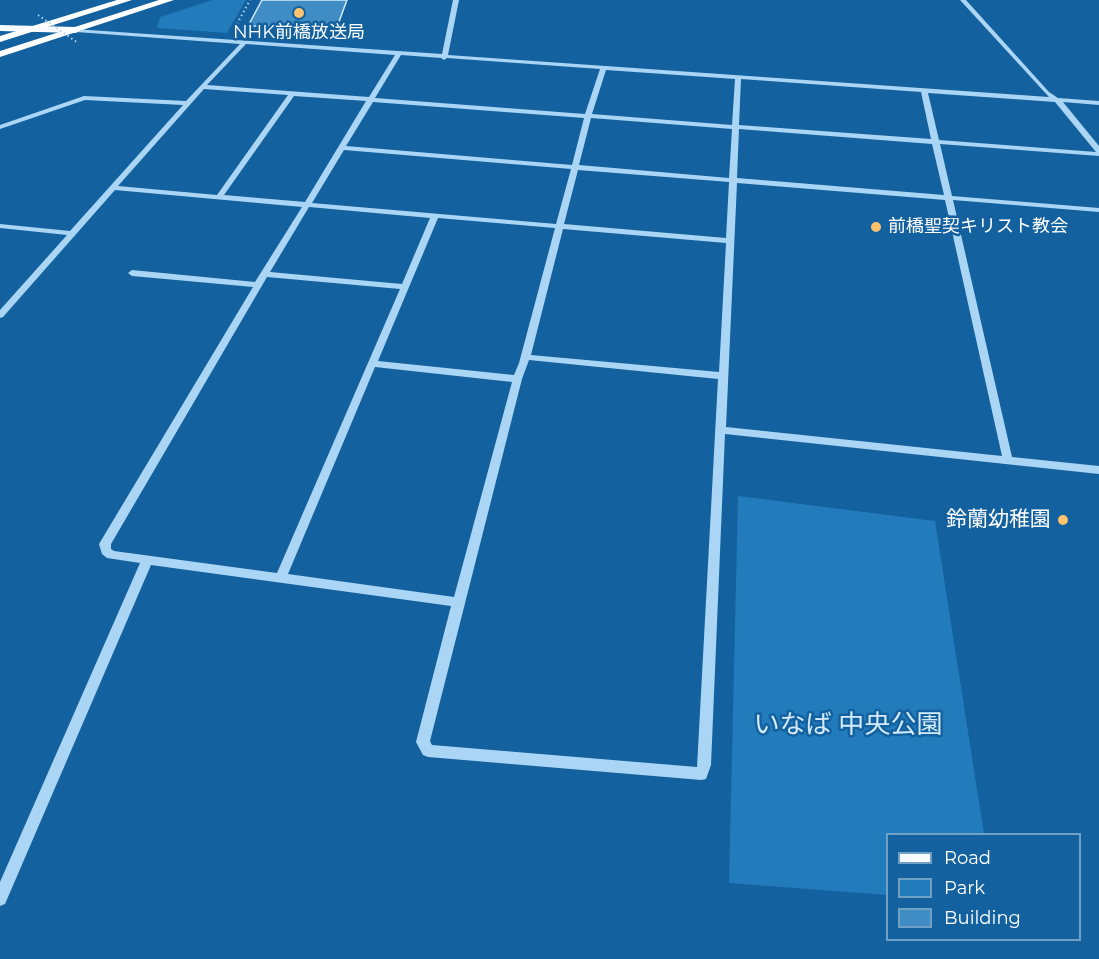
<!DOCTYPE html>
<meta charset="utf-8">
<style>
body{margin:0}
#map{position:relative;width:1099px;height:959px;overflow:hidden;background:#13619e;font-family:Montserrat,sans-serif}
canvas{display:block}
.legend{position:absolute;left:886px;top:833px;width:195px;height:108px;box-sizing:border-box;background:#13619e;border:2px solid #71a0c5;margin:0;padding:8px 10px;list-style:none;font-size:18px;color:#fff}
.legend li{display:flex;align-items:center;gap:12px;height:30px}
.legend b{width:30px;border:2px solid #71a0c5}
</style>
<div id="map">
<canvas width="1099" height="959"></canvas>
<ul class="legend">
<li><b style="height:8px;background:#f7fbff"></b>Road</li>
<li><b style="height:16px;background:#227bbb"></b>Park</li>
<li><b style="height:16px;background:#408dc6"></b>Building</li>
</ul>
</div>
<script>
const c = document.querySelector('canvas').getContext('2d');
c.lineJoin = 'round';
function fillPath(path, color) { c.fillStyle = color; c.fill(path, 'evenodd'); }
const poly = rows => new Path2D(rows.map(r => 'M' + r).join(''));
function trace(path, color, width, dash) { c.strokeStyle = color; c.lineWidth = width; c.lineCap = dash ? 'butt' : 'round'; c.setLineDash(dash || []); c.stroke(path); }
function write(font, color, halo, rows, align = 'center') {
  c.font = font + ' Montserrat,"Noto Sans JP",sans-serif'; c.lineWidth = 5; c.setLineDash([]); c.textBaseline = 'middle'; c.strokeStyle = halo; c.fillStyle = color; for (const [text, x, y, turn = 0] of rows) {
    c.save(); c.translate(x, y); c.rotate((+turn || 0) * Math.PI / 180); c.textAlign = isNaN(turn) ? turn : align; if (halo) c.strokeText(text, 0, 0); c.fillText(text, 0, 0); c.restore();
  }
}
const green = poly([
 [213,0,246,0,227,33,157,28,160,17],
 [738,496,935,521,984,834,888,834,887,895,729,883]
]);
const building = poly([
 [262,0,347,0,337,27,248,26,262,0]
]);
const path = poly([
 [237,24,250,0]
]);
const minor = poly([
 [453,0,459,0,448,55,1049,97,960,0,966,0,1049,92,1058,98,1099,101,1099,105,1063,102,1099,146,1099,156,940,144,952,196,1099,208,1099,212,953,200,1012,457,1099,466,1099,474,725,434,711,765,706,779,701,780,428,757,423,755,416,742,451,606,151,565,5,904,0,906,0,882,140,563,107,558,102,554,99,544,253,287,132,276,128,273,132,270,255,282,302,207,115,190,3,317,0,318,0,310,67,235,0,228,0,224,70,231,183,105,85,100,0,129,0,125,84,96,186,101,240,44,76,32,74,31,74,29,442,54,453,0],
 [246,44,395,55,369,97,207,85,246,44],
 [401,55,441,58,444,60,447,58,600,69,585,114,375,98,401,55],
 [606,70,735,79,732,125,592,114,606,70],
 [741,79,921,92,931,139,739,125,741,79],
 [204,89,288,95,217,195,118,186,204,89],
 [928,93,1055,102,1096,152,939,140,928,93],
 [294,96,366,101,305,202,224,195,294,96],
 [373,102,584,118,572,165,346,146,373,102],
 [591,118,732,129,729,178,579,165,591,118],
 [739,129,932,144,944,195,737,178,739,129],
 [344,150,571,169,556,224,312,203,344,150],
 [578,170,729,182,726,238,564,224,578,170],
 [737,183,945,200,1002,456,726,427,737,183],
 [309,207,430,218,402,284,270,272,309,207],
 [438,218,555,228,519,363,514,375,378,361,438,218],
 [563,229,726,243,719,372,531,355,563,229],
 [267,277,400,289,277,573,114,551,111,549,111,544,267,277],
 [529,360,718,379,697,767,432,745,430,741,522,379,529,360],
 [375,367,512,382,454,597,288,574,375,367]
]);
const major = poly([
 [0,25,76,27,80,30,76,33,0,31,0,25]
]);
const highway = poly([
 [117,0,132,0,0,42,0,36,117,0],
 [159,0,174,0,0,57,0,51,159,0]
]);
const pathBridge = poly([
 [38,15,78,43]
]);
const markers = [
 [299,13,6,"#ffc26d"],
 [876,227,6,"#ffc26d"],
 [1063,520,6,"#ffc26d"]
];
const farPoinames = [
 ["NHK前橋放送局",299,33],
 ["前橋聖契キリスト教会",888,227,"left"]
];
const poiNames = [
 ["鈴蘭幼稚園",1051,520]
];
const nearParknames = [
 ["いなば 中央公園",848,725]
];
fillPath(green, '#227bbb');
fillPath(building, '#408dc6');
trace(building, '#d3ebfe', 1.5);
trace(path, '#aad5f4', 2, [1.5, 3]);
fillPath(minor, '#aad5f4');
fillPath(major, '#f7fbff');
fillPath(highway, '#fff');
trace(pathBridge, '#aad5f4', 2, [1.5, 3]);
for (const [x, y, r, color] of markers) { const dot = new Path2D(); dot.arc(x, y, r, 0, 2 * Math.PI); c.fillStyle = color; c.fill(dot); trace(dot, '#13619e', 2); }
write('18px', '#fff', '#13619e', farPoinames);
write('21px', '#fff', '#13619e', poiNames, 'right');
write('26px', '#d3ebfe', '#13619e', nearParknames);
</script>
